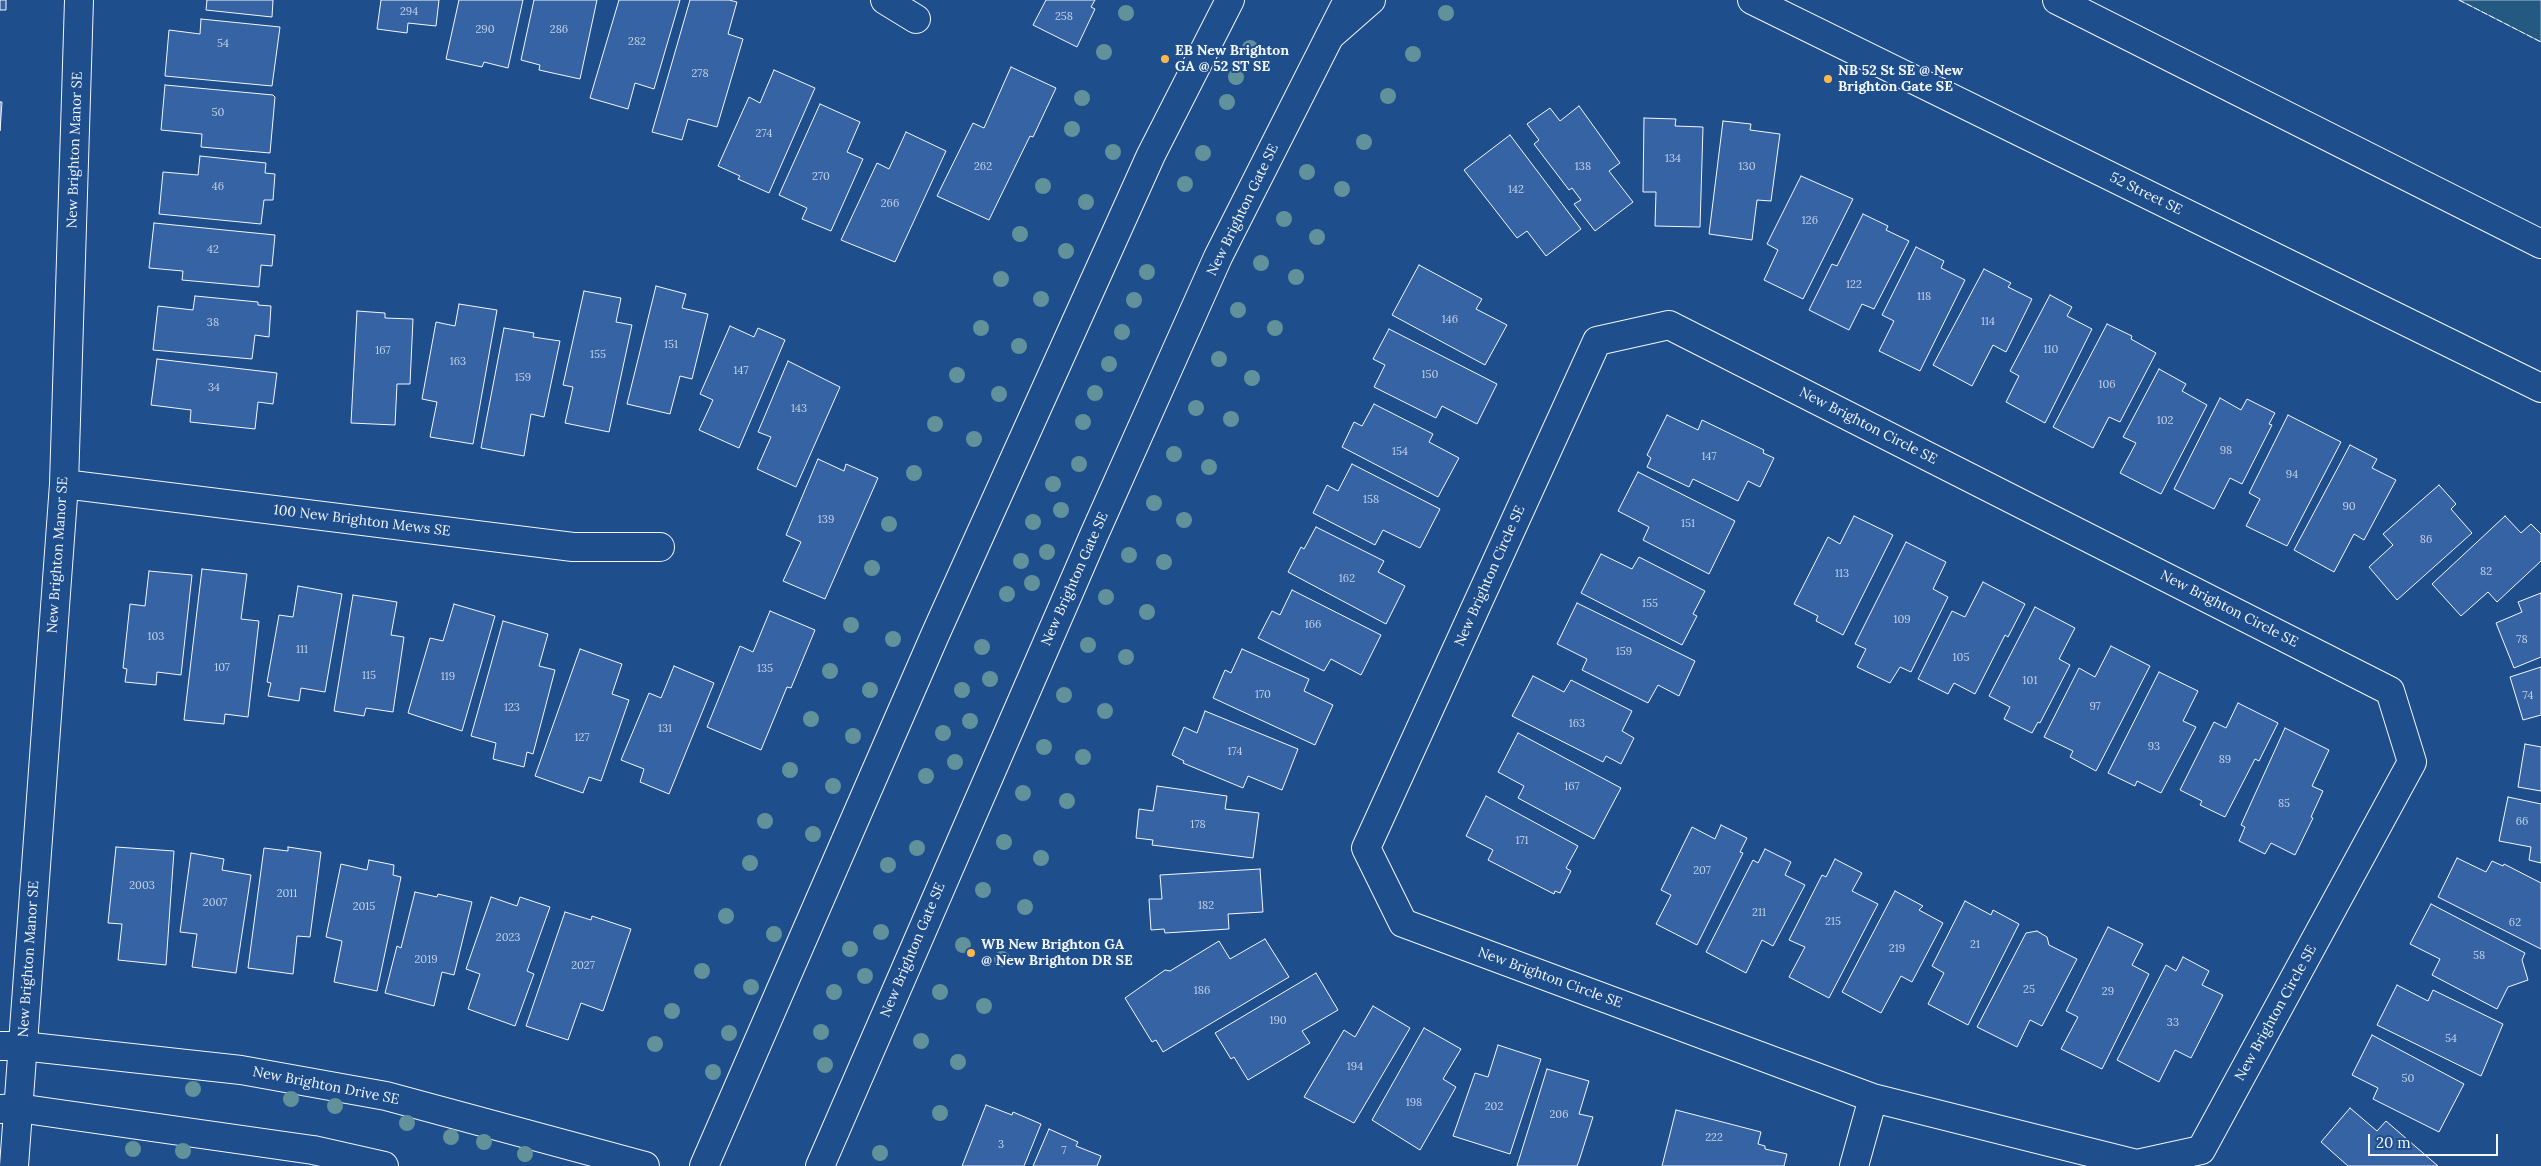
<!DOCTYPE html>
<style>
body{margin:0}
#map{position:relative;width:2541px;height:1166px;overflow:hidden;background:#1f4e8c;font-family:Lora,serif}
canvas{display:block}
.scale{position:absolute;left:2368px;top:1134px;width:130px;height:22px;box-sizing:border-box;border:2px solid #f2f6ff;border-top:0;padding-left:6px;font-size:15px;line-height:18px;white-space:nowrap;color:#f2f6ff;-webkit-text-stroke:4px #1f4e8c;paint-order:stroke}
</style>
<div id="map">
<canvas width="2541" height="1166"></canvas>
<div class="scale">20 m</div>
</div>
<script>
const c = document.querySelector('canvas').getContext('2d');
c.lineJoin = 'round';
function fillPath(path, color) { c.fillStyle = color; c.fill(path, 'evenodd'); }
const poly = rows => new Path2D(rows.map(r => 'M' + r).join(''));
function trace(path, color, width, dash) { c.strokeStyle = color; c.lineWidth = width; c.lineCap = dash ? 'butt' : 'round'; c.setLineDash(dash || []); c.stroke(path); }
function write(font, color, halo, rows, align = 'center') {
  c.font = font + ' Lora,serif'; c.lineWidth = 4; c.setLineDash([]); c.textBaseline = 'middle'; c.strokeStyle = halo; c.fillStyle = color; for (const [text, x, y, turn = 0] of rows) {
    c.save(); c.translate(x, y); c.rotate((+turn || 0) * Math.PI / 180); c.textAlign = isNaN(turn) ? turn : align; if (halo) c.strokeText(text, 0, 0); c.fillText(text, 0, 0); c.restore();
  }
}
const green = poly([
 [2459,0,2541,0,2541,42,2459,0]
]);
const building = poly([
 [0,0,6,0,6,10,0,10,0,0],
 [207,0,273,0,272,17,206,10,207,0],
 [381,0,439,0,436,26,408,23,407,33,377,29,381,0],
 [459,0,523,0,508,68,484,62,482,67,446,59,459,0],
 [534,0,597,0,580,79,539,70,540,65,521,60,534,0],
 [619,0,680,0,654,89,635,83,628,109,590,98,619,0],
 [690,0,729,0,737,2,728,34,743,39,717,127,688,119,682,140,652,132,690,0],
 [1046,0,1095,0,1091,7,1095,9,1077,47,1033,25,1046,0],
 [201,19,280,27,272,86,165,76,169,30,200,34,201,19],
 [1011,67,1056,88,1033,137,1030,136,989,220,937,196,973,123,984,128,1011,67],
 [774,70,815,88,769,193,738,179,740,176,718,166,749,97,760,103,774,70],
 [165,85,273,95,275,97,270,153,201,147,202,134,161,130,165,85],
 [0,102,2,102,0,131,0,102],
 [820,104,860,122,847,152,863,159,831,231,802,219,807,208,779,195,820,104],
 [1579,106,1620,163,1609,171,1633,202,1595,231,1574,204,1581,200,1572,188,1569,190,1534,144,1539,140,1527,124,1550,108,1560,121,1579,106],
 [1644,118,1676,119,1675,126,1703,127,1700,227,1655,226,1656,192,1643,192,1644,118],
 [1723,121,1751,124,1750,130,1780,134,1771,201,1757,200,1752,240,1709,234,1723,121],
 [906,132,946,151,895,262,841,240,877,163,889,169,906,132],
 [1510,135,1581,229,1546,256,1527,231,1517,238,1464,170,1510,135],
 [200,156,266,163,265,173,275,174,273,200,264,200,261,224,159,214,163,172,198,175,200,156],
 [1801,176,1853,199,1803,299,1764,280,1778,250,1767,244,1801,176],
 [1863,214,1888,226,1886,230,1909,241,1874,309,1862,304,1849,330,1809,310,1832,264,1837,266,1863,214],
 [154,223,275,235,272,266,261,265,259,287,182,280,183,271,149,268,154,223],
 [1916,247,1944,261,1941,268,1965,280,1920,371,1879,351,1894,321,1882,315,1916,247],
 [1419,265,1482,299,1476,309,1507,325,1485,365,1392,315,1419,265],
 [1984,269,2011,283,2008,287,2032,299,2006,352,1993,345,1972,386,1933,365,1984,269],
 [656,286,686,294,682,308,708,314,692,379,680,376,670,414,627,404,656,286],
 [584,291,621,298,616,322,632,325,609,432,565,423,573,387,563,385,584,291],
 [2050,295,2072,307,2067,316,2092,329,2045,423,2006,402,2019,376,2010,371,2050,295],
 [195,296,258,302,258,305,271,306,269,337,255,335,252,359,153,350,158,306,193,310,195,296],
 [459,304,497,310,473,444,430,437,437,402,422,399,436,322,455,326,459,304],
 [357,311,385,313,385,318,413,319,410,384,397,384,395,425,351,423,357,311],
 [2107,324,2132,336,2131,339,2156,353,2120,422,2109,417,2093,448,2053,427,2107,324],
 [730,326,754,337,758,328,785,340,739,448,699,430,713,400,700,394,730,326],
 [504,328,534,333,533,337,560,341,544,417,531,414,524,456,481,448,504,328],
 [1389,329,1497,384,1477,424,1442,406,1436,418,1374,387,1385,365,1373,359,1389,329],
 [157,359,277,373,273,404,258,402,255,429,190,422,191,410,151,405,157,359],
 [788,361,840,387,796,487,757,469,771,437,758,432,788,361],
 [2159,369,2186,384,2182,391,2207,405,2161,494,2120,473,2136,443,2123,437,2159,369],
 [2220,398,2241,410,2247,399,2275,413,2269,424,2272,425,2242,484,2230,478,2214,509,2174,489,2220,398],
 [1374,404,1433,434,1429,442,1459,458,1438,497,1342,447,1354,422,1362,426,1374,404],
 [1667,415,1698,430,1702,420,1764,450,1763,453,1774,458,1760,487,1748,481,1738,501,1693,479,1689,487,1647,467,1651,458,1647,455,1667,415],
 [2288,415,2341,442,2287,546,2246,526,2260,499,2249,493,2288,415],
 [2350,445,2377,459,2372,468,2396,480,2364,540,2354,534,2334,572,2294,550,2350,445],
 [818,459,844,471,846,464,878,478,825,599,783,581,801,542,786,535,818,459],
 [1352,464,1440,509,1420,548,1383,530,1375,545,1313,513,1327,485,1338,491,1352,464],
 [1638,472,1735,521,1709,574,1643,540,1649,527,1618,511,1638,472],
 [2439,485,2456,504,2451,509,2472,533,2397,600,2369,567,2393,545,2383,534,2439,485],
 [1854,516,1893,535,1843,635,1816,621,1818,616,1794,604,1828,537,1840,544,1854,516],
 [2505,516,2521,533,2531,524,2541,534,2541,561,2497,602,2488,592,2461,616,2432,584,2505,516],
 [1316,527,1384,561,1378,572,1405,586,1386,624,1288,572,1301,547,1304,549,1316,527],
 [1906,542,1946,562,1933,589,1948,597,1911,672,1900,667,1890,683,1857,667,1866,649,1855,644,1906,542],
 [1601,554,1632,569,1639,557,1705,591,1693,614,1697,616,1682,645,1581,593,1601,554],
 [202,569,247,574,241,619,259,621,248,717,225,714,224,724,184,720,202,569],
 [149,571,192,575,181,675,157,672,156,685,125,682,127,669,123,668,130,604,145,606,149,571],
 [1983,582,2025,604,2008,637,2005,635,1975,694,1954,683,1948,694,1918,679,1952,611,1965,617,1983,582],
 [298,586,342,594,325,692,301,688,299,701,268,696,271,683,267,682,279,615,293,617,298,586],
 [1292,590,1381,635,1361,675,1331,659,1324,671,1258,638,1272,611,1280,615,1292,590],
 [2541,593,2541,657,2514,668,2496,623,2522,612,2518,602,2541,593],
 [353,595,397,602,391,635,404,637,393,712,366,708,364,716,334,711,353,595],
 [1577,603,1695,661,1679,696,1658,685,1648,703,1582,670,1587,659,1557,644,1577,603],
 [454,604,495,616,462,731,408,713,430,638,443,641,454,604],
 [2035,607,2075,628,2059,659,2070,665,2040,723,2038,722,2032,733,2004,719,2010,707,1989,696,2035,607],
 [770,611,815,630,791,688,787,687,761,750,707,727,740,646,753,652,770,611],
 [503,621,548,634,539,666,555,670,533,754,527,752,524,767,493,759,496,743,471,736,503,621],
 [2111,646,2150,666,2096,771,2070,757,2073,751,2044,737,2079,668,2095,677,2111,646],
 [580,649,622,664,612,694,629,700,601,781,589,777,583,793,535,776,580,649],
 [1242,649,1309,679,1304,691,1333,705,1315,745,1213,698,1225,670,1231,673,1242,649],
 [674,666,714,683,669,794,640,782,644,769,621,760,649,693,661,698,674,666],
 [2541,667,2541,715,2523,720,2510,677,2541,667],
 [2159,672,2198,691,2183,721,2196,727,2161,793,2137,781,2135,786,2108,773,2159,672],
 [1533,676,1564,692,1571,680,1632,711,1622,731,1634,738,1621,764,1606,756,1603,762,1512,716,1533,676],
 [2238,703,2278,723,2259,761,2255,759,2225,817,2200,805,2202,801,2180,790,2214,722,2226,728,2238,703],
 [1205,711,1298,749,1282,790,1248,776,1243,788,1183,763,1184,761,1172,755,1184,727,1197,733,1205,711],
 [2285,728,2329,750,2312,786,2323,791,2311,817,2313,818,2295,855,2271,843,2265,854,2239,841,2245,827,2241,825,2285,728],
 [1518,733,1621,788,1594,839,1518,798,1524,786,1498,772,1518,733],
 [2525,744,2541,747,2541,791,2518,787,2525,744],
 [1157,786,1227,796,1225,809,1259,813,1253,858,1152,845,1153,840,1136,838,1139,809,1153,811,1157,786],
 [1486,796,1578,846,1566,868,1571,871,1560,893,1555,891,1554,894,1488,860,1493,850,1466,836,1486,796],
 [2508,797,2541,804,2541,863,2529,860,2531,847,2499,841,2508,797],
 [1721,825,1747,838,1740,852,1743,853,1697,945,1656,924,1671,895,1661,890,1692,827,1715,839,1721,825],
 [116,847,174,851,166,965,118,960,122,924,108,923,116,847],
 [288,847,321,852,310,937,297,936,293,974,248,968,264,848,288,851,288,847],
 [1765,849,1791,862,1785,875,1805,885,1773,946,1762,940,1746,973,1706,952,1753,860,1758,863,1765,849],
 [191,853,224,859,222,870,251,875,236,973,192,967,197,934,180,932,191,853],
 [2457,858,2486,872,2492,861,2503,866,2504,864,2541,883,2541,949,2438,897,2457,858],
 [1835,859,1862,873,1852,891,1878,904,1829,998,1789,977,1805,947,1789,940,1822,875,1826,877,1835,859],
 [369,860,394,865,393,875,401,877,377,991,334,982,342,941,326,937,341,864,367,870,369,860],
 [1260,869,1263,912,1228,914,1229,929,1165,933,1164,929,1151,930,1149,899,1162,899,1160,875,1260,869],
 [1895,891,1923,906,1919,910,1943,923,1912,982,1901,976,1881,1013,1842,992,1895,891],
 [415,892,437,897,438,894,472,902,454,975,442,972,434,1006,385,993,397,946,401,948,415,892],
 [491,897,517,906,520,897,550,907,527,971,534,974,515,1026,468,1009,480,974,466,969,491,897],
 [1965,901,1991,915,1993,910,2019,924,1968,1025,1928,1004,1944,973,1932,966,1965,901],
 [2431,904,2525,953,2522,960,2528,980,2508,987,2497,1009,2432,975,2440,959,2410,944,2431,904],
 [565,912,591,920,592,916,631,929,603,1011,581,1003,568,1040,526,1026,565,912],
 [2108,927,2143,944,2132,965,2149,974,2102,1069,2061,1049,2078,1017,2066,1011,2108,927],
 [2037,931,2047,937,2049,945,2077,959,2042,1026,2030,1020,2017,1047,1977,1027,2026,933,2037,931],
 [1265,939,1289,977,1163,1052,1156,1040,1152,1042,1125,998,1165,970,1170,971,1219,941,1230,959,1265,939],
 [2183,957,2209,971,2202,985,2223,995,2191,1058,2175,1050,2159,1082,2117,1060,2166,965,2176,971,2183,957],
 [1316,973,1338,1010,1302,1031,1310,1043,1248,1080,1234,1057,1231,1059,1215,1033,1316,973],
 [2397,985,2428,1001,2433,990,2503,1024,2481,1076,2377,1025,2397,985],
 [1373,1006,1410,1028,1354,1123,1304,1097,1344,1030,1355,1037,1373,1006],
 [1424,1028,1461,1049,1443,1079,1456,1087,1420,1150,1372,1120,1424,1028],
 [2372,1035,2464,1084,2439,1132,2373,1099,2378,1088,2352,1075,2372,1035],
 [1498,1045,1541,1059,1510,1154,1453,1136,1475,1073,1488,1077,1498,1045],
 [1547,1069,1589,1081,1579,1114,1593,1117,1579,1161,1577,1166,1517,1166,1547,1069],
 [986,1105,1012,1115,1013,1112,1041,1124,1024,1166,962,1166,986,1105],
 [2350,1108,2377,1131,2386,1121,2438,1166,2348,1166,2321,1142,2350,1108],
 [1676,1110,1761,1132,1758,1144,1765,1146,1765,1149,1787,1154,1784,1166,1662,1166,1676,1110],
 [1049,1129,1078,1142,1076,1146,1101,1156,1097,1166,1033,1166,1049,1129]
]);
const minor = poly([
 [885,0,916,19],
 [1669,325,2390,691,2412,762,2201,1150,2137,1164,1873,1098,1403,923,1366,848,1597,341,1669,325],
 [64,484,573,547,660,547],
 [14,1166,64,484,79,0],
 [1854,1166,1873,1098]
]);
const tertiary = poly([
 [0,1046,22,1046,241,1070,386,1096,645,1166],
 [0,1109,18,1108,313,1150,384,1166],
 [704,1166,935,635,1151,155,1230,0],
 [820,1166,1094,535,1218,257,1348,0]
]);
const secondary = poly([
 [1752,0,2541,388],
 [2057,0,2541,244],
 [1330,36,1371,0]
]);
const fence = poly([
 [2459,0,2541,42]
]);
const trees = [
 [1126,13],
 [1446,13],
 [1250,48],
 [1104,52],
 [1413,54],
 [1236,77],
 [1388,96],
 [1082,98],
 [1227,102],
 [1072,129],
 [1364,142],
 [1113,152],
 [1203,153],
 [1307,172],
 [1185,184],
 [1043,186],
 [1342,189],
 [1086,202],
 [1284,219],
 [1020,234],
 [1317,237],
 [1066,251],
 [1261,263],
 [1147,272],
 [1296,277],
 [1001,279],
 [1041,299],
 [1134,300],
 [1238,310],
 [981,328],
 [1275,328],
 [1122,332],
 [1019,346],
 [1219,359],
 [1109,364],
 [957,375],
 [1252,378],
 [1095,393],
 [999,394],
 [1196,408],
 [1231,419],
 [1083,422],
 [935,424],
 [974,439],
 [1174,454],
 [1079,464],
 [1209,467],
 [914,473],
 [1053,484],
 [1154,503],
 [1061,510],
 [1184,520],
 [1033,522],
 [889,524],
 [1047,552],
 [1129,555],
 [1021,561],
 [1164,562],
 [872,568],
 [1032,583],
 [1007,594],
 [1106,597],
 [1147,612],
 [851,625],
 [893,639],
 [1088,645],
 [982,647],
 [1126,657],
 [830,671],
 [990,679],
 [870,690],
 [962,690],
 [1064,695],
 [1105,711],
 [811,719],
 [970,721],
 [943,733],
 [853,736],
 [1044,747],
 [1083,757],
 [955,762],
 [790,770],
 [926,776],
 [833,786],
 [1023,793],
 [1067,801],
 [765,821],
 [813,834],
 [1004,842],
 [917,848],
 [1041,858],
 [750,863],
 [888,865],
 [983,890],
 [1025,907],
 [726,916],
 [881,932],
 [774,934],
 [963,945],
 [850,949],
 [1002,959],
 [702,971],
 [865,976],
 [751,987],
 [834,992],
 [940,992],
 [984,1006],
 [672,1011],
 [821,1032],
 [729,1033],
 [921,1041],
 [655,1044],
 [958,1062],
 [825,1065],
 [713,1072],
 [193,1089],
 [291,1099],
 [335,1106],
 [940,1113],
 [407,1123],
 [451,1137],
 [484,1142],
 [133,1149],
 [183,1151],
 [880,1153],
 [525,1154]
];
const markers = [
 [1165,59,5,"#ffb74d"],
 [1828,79,5,"#ffb74d"],
 [971,953,5,"#ffb74d"]
];
const numberNames = [
 ["294",409,12],
 ["258",1064,17],
 ["290",485,30],
 ["286",559,30],
 ["282",637,42],
 ["54",223,44],
 ["278",700,74],
 ["50",218,113],
 ["274",764,134],
 ["134",1673,159],
 ["262",983,167],
 ["138",1583,167],
 ["130",1747,167],
 ["270",821,177],
 ["46",218,187],
 ["142",1516,190],
 ["266",890,204],
 ["126",1810,221],
 ["42",213,250],
 ["122",1854,285],
 ["118",1924,297],
 ["146",1450,320],
 ["114",1988,322],
 ["38",213,323],
 ["151",671,345],
 ["110",2051,350],
 ["167",383,351],
 ["155",598,355],
 ["163",458,362],
 ["147",741,371],
 ["150",1430,375],
 ["159",523,378],
 ["106",2107,385],
 ["34",214,388],
 ["143",799,409],
 ["102",2165,421],
 ["98",2226,451],
 ["154",1400,452],
 ["147",1709,457],
 ["94",2292,475],
 ["158",1371,500],
 ["90",2349,507],
 ["139",826,520],
 ["151",1688,524],
 ["86",2426,540],
 ["82",2486,572],
 ["113",1842,574],
 ["162",1347,579],
 ["155",1650,604],
 ["109",1902,620],
 ["166",1313,625],
 ["103",156,637],
 ["78",2522,640],
 ["111",302,650],
 ["159",1624,652],
 ["105",1961,658],
 ["107",222,668],
 ["135",765,669],
 ["115",369,676],
 ["119",448,677],
 ["101",2030,681],
 ["170",1263,695],
 ["74",2528,696],
 ["97",2095,707],
 ["123",512,708],
 ["163",1577,724],
 ["131",665,729],
 ["127",582,738],
 ["93",2154,747],
 ["174",1235,752],
 ["89",2225,760],
 ["167",1572,787],
 ["85",2284,804],
 ["66",2522,822],
 ["178",1198,825],
 ["171",1522,841],
 ["207",1702,871],
 ["2003",142,886],
 ["2011",287,894],
 ["2007",215,903],
 ["182",1206,906],
 ["2015",364,907],
 ["211",1759,913],
 ["215",1833,922],
 ["62",2515,923],
 ["2023",508,938],
 ["21",1975,945],
 ["219",1897,949],
 ["58",2479,956],
 ["2019",426,960],
 ["2027",583,966],
 ["25",2029,990],
 ["186",1202,991],
 ["29",2108,992],
 ["190",1278,1021],
 ["33",2173,1023],
 ["54",2451,1039],
 ["194",1355,1067],
 ["50",2408,1079],
 ["198",1414,1103],
 ["202",1494,1107],
 ["206",1559,1115],
 ["222",1714,1138],
 ["3",1001,1145],
 ["7",1064,1151]
];
const poiNames = [
 ["EB New Brighton",1175,51],
 ["GA @ 52 ST SE",1175,67],
 ["NB 52 St SE @ New",1838,71],
 ["Brighton Gate SE",1838,87],
 ["WB New Brighton GA",981,945],
 ["@ New Brighton DR SE",981,961]
];
const streetNames = [
 ["New Brighton Manor SE",75,150,-88],
 ["52 Street SE",2146,194,26],
 ["New Brighton Gate SE",1243,210,-64],
 ["New Brighton Circle SE",1868,426,27],
 ["100 New Brighton Mews SE",362,521,7],
 ["New Brighton Manor SE",58,555,-86],
 ["New Brighton Circle SE",1490,576,-66],
 ["New Brighton Gate SE",1075,579,-66],
 ["New Brighton Circle SE",2229,609,27],
 ["New Brighton Gate SE",913,950,-67],
 ["New Brighton Manor SE",29,959,-86],
 ["New Brighton Circle SE",1550,978,20],
 ["New Brighton Circle SE",2276,1013,-61],
 ["New Brighton Drive SE",326,1086,11]
];
fillPath(green, '#245a82');
trace(green, '#a8bbd7', 1);
fillPath(building, '#3563a3');
trace(building, '#f2f6ff', 1);
trace(minor, '#f2f6ff', 30);
trace(tertiary, '#f2f6ff', 30);
trace(secondary, '#f2f6ff', 30);
trace(minor, '#1f4e8c', 28);
trace(tertiary, '#1f4e8c', 28);
trace(secondary, '#1f4e8c', 28);
trace(fence, '#f2f6ff', 1, [6, 2.5]);
c.fillStyle = '#61919a';
for (const [x, y] of trees) { c.beginPath(); c.arc(x, y, 8, 0, 2 * Math.PI); c.fill(); }
for (const [x, y, r, color] of markers) { const dot = new Path2D(); dot.arc(x, y, r, 0, 2 * Math.PI); c.fillStyle = color; c.fill(dot); trace(dot, '#1f4e8c', 2); }
write('11px', '#c3d1e8', null, numberNames);
write('bold 14px', '#f2f6ff', '#1f4e8c', poiNames, 'left');
write('14px', '#f2f6ff', '#1f4e8c', streetNames);
</script>
